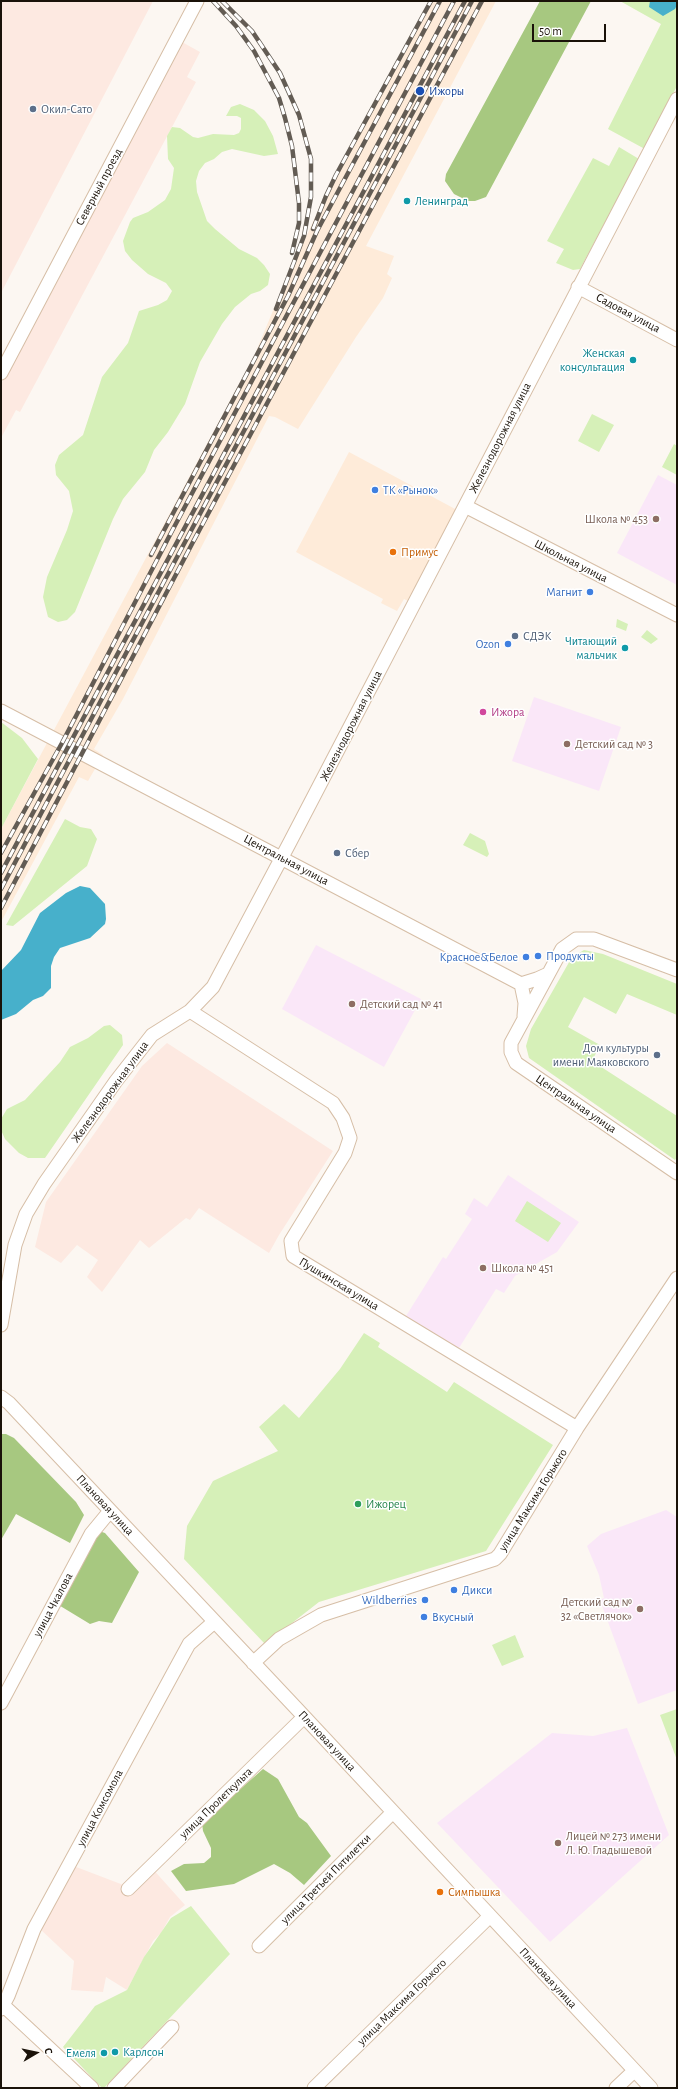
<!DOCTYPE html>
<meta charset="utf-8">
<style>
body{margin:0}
#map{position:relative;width:678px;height:2089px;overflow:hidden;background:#fcf7f2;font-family:"Alegreya Sans",sans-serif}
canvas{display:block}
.frame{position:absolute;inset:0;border:2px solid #1a1209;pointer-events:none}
.north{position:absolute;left:16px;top:2033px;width:40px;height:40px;-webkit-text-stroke:3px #fff;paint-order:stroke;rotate:81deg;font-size:11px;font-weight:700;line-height:16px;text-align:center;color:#1a1209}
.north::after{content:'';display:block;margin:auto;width:14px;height:18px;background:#1a1209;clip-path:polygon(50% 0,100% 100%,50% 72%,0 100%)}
.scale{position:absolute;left:532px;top:24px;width:74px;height:18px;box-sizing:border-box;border:2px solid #1a1209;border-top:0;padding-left:5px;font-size:12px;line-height:14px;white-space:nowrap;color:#1a1209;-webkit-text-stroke:3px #fff;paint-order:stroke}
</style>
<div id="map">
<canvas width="678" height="2089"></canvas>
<div class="frame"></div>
<div class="north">С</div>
<div class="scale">50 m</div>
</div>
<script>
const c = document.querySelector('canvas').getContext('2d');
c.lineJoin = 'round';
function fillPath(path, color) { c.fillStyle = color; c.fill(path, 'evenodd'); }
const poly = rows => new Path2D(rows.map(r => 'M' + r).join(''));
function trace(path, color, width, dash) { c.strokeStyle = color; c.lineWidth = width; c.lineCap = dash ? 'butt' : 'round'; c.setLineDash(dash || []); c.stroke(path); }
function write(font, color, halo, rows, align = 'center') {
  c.font = font + ' "Alegreya Sans",sans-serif'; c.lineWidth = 3; c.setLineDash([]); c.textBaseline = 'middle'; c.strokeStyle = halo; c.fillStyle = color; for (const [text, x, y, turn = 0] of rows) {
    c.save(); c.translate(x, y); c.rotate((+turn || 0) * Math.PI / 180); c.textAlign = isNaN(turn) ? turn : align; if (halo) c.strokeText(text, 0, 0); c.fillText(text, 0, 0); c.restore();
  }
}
const built = poly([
 [430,1,496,1,366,246,394,256,387,274,392,278,383,298,356,337,298,429,275,417,269,416,123,699,94,749,103,755,88,781,79,777,1,922,1,829,255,354,277,301,322,202],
 [349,452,457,510,408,601,404,599,397,611,381,603,383,599,296,552]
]);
const industrial = poly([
 [1,1,153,1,1,293],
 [182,42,200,52,187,77,196,82,20,412,16,410,1,438,1,384],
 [167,1043,333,1151,279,1235,269,1253,199,1208,190,1220,186,1218,149,1248,140,1240,102,1292,87,1277,98,1260,77,1245,61,1263,35,1247,46,1202,142,1066],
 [71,1865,126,1886,151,1867,185,1905,170,1917,161,1933,153,1941,127,1990,106,1977,103,1992,71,1990,74,1961,39,1928]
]);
const education = poly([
 [658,475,677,485,677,585,617,553],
 [534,697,621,727,599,791,512,761],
 [316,945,421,999,384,1067,282,1009],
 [508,1175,579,1222,557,1252,515,1276,504,1293,496,1289,459,1348,406,1316,443,1257,446,1259,472,1219,465,1214,474,1198,487,1207],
 [666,1510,677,1517,677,1690,638,1704,600,1600,604,1598,599,1575,587,1546,601,1534],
 [627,1728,669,1835,550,1942,437,1823,552,1733,593,1736]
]);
const green = poly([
 [620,1,677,1,677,86,645,148,643,148,608,129,661,24],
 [240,104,254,110,265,121,273,136,278,154,264,156,232,149,222,152,214,159,205,163,199,171,196,181,197,192,207,221,215,229,239,249,257,258,264,265,270,274,268,285,260,291,251,294,235,307,222,324,200,362,185,404,168,432,154,450,145,472,123,499,113,519,75,612,67,620,58,622,48,617,43,597,47,577,67,530,73,511,69,491,56,475,55,465,59,455,83,435,102,377,128,343,139,311,158,305,167,300,172,291,166,283,148,274,132,260,125,251,123,241,130,222,133,218,148,212,165,200,171,189,174,168,168,159,167,136,172,127,180,128,193,137,198,138,213,134,234,135,239,133,241,129,241,118,237,116,226,116,231,107],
 [619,147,639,159,580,269,573,270,556,263,564,249,547,241,593,158,609,166],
 [592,414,614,425,599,452,578,441],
 [674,444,677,446,677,475,662,467],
 [617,619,628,624,626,631,616,627],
 [647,630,658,639,651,644,641,637],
 [1,722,22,738,38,759,1,829],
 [65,819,80,827,91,829,97,839,87,866,13,926,6,925],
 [470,833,485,841,489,854,487,857,463,845],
 [584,950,603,954,677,984,677,1015,627,994,616,1014,584,997,568,1027,600,1045,592,1061,677,1116,677,1157,675,1160,529,1058,526,1046,531,1029,572,957],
 [110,1025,122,1035,123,1045,45,1158,28,1158,19,1153,5,1139,1,1130,1,1119,7,1109,25,1100,60,1062,70,1047,88,1038,104,1026],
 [527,1201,561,1223,548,1242,515,1221],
 [364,1333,380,1343,378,1347,447,1392,454,1382,553,1445,486,1551,319,1602,265,1644,184,1559,187,1526,213,1481,278,1451,259,1427,284,1404,299,1418,340,1369],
 [515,1635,524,1657,502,1666,492,1645],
 [677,1709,677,1760,660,1715],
 [191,1906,230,1954,104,2088,102,2088,63,2047,95,2006,127,1990,144,1957,171,1918]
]);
const forest = poly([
 [540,1,591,1,486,197,475,201,468,201,454,194,445,181,446,174],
 [1,1434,6,1434,14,1438,76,1502,84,1515,70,1543,16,1514,1,1540],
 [99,1531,105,1533,139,1572,112,1623,99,1621,90,1624,57,1604],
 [263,1769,278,1779,299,1817,307,1823,331,1856,304,1885,290,1873,274,1864,234,1884,186,1891,171,1871,184,1864,204,1863,211,1857,211,1848,203,1831,202,1823]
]);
const water = poly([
 [650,1,677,1,677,5,675,9,663,16,649,7],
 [80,886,90,888,105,904,106,919,105,924,90,938,60,948,54,957,51,966,51,988,43,996,33,1000,16,1014,1,1020,1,971,21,950,40,913,66,893]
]);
const minor = poly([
 [578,287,677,340],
 [1,373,197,1],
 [465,506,677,615],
 [1,711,521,984,537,979,548,974],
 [677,970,594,939,576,939,562,949,511,1043,511,1052,516,1063,677,1173],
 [521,984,525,1003,524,1016],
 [190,1011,333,1103,343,1118,350,1138,345,1153,291,1241,293,1256,577,1428],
 [1,1325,15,1245,26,1214,44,1184,116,1081,152,1035,190,1011,213,987,290,842,677,99],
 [1,1397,9,1403,297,1709,651,2088],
 [253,1663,279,1639,321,1615,495,1559,500,1554,577,1428,677,1278],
 [1,1703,91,1534,110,1511],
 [128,1889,304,1717],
 [259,1946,393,1812],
 [4,2006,92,2088],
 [1,2009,8,1996,34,1929,189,1644,214,1622],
 [114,2088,172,2027],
 [314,2088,490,1916],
 [616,2088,634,2071]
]);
const rail = poly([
 [213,1,236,26,254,51,279,98,285,118,292,146,299,203,299,223,292,253],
 [222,1,252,31,280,73,299,115,311,159,311,197,304,236,276,309],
 [313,229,326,196,336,175,431,1],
 [151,555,288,296,317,231,440,1],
 [1,853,62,743,172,531,454,1],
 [1,873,465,1],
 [1,889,472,1],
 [1,908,193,542,482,1]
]);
const markers = [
 [420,91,5,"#1a4fb4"],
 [33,109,4,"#5c6f8a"],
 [407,201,4,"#0f9aa8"],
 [633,360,4,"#0f9aa8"],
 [375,490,4,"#3f7fe0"],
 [656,519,4,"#8d6e63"],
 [393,552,4,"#e8710a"],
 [590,592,4,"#3f7fe0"],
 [515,636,4,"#5c6f8a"],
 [508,644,4,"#3f7fe0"],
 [625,648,4,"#0f9aa8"],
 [483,712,4,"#d1479c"],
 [567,744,4,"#8d6e63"],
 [337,853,4,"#5c6f8a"],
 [538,956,4,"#3f7fe0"],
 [526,957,4,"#3f7fe0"],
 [352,1004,4,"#8d6e63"],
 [657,1055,4,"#5c6f8a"],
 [483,1268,4,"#8d6e63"],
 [358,1504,4,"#2e9e5b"],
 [454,1590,4,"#3f7fe0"],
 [425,1600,4,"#3f7fe0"],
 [640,1609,4,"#8d6e63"],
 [424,1617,4,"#3f7fe0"],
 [558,1843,4,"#8d6e63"],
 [440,1892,4,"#e8710a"],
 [115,2052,4,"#0f9aa8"],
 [104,2053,4,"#0f9aa8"]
];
const transitNames = [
 ["Ижоры",429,91]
];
const serviceNames = [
 ["Окил-Сато",41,109],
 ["СДЭК",523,636],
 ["Сбер",345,853],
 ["Дом культуры",649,1048,"right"],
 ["имени Маяковского",649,1062,"right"]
];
const streetNames = [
 ["Северный проезд",99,187,-62],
 ["Садовая улица",628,313,28],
 ["Железнодорожная улица",500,438,-63],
 ["Школьная улица",571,561,27],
 ["Железнодорожная улица",351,726,-63],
 ["Центральная улица",286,860,28],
 ["Железнодорожная улица",110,1092,-54],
 ["Центральная улица",576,1104,34],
 ["Пушкинская улица",339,1284,31],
 ["улица Максима Горького",533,1500,-58],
 ["Плановая улица",105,1505,47],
 ["улица Чкалова",53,1605,-62],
 ["Плановая улица",327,1741,47],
 ["улица Пролеткульта",216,1803,-44],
 ["улица Комсомола",100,1808,-62],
 ["улица Третьей Пятилетки",326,1879,-45],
 ["Плановая улица",548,1978,47],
 ["улица Максима Горького",402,2002,-44]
];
const cultureNames = [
 ["Ленинград",415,201,"left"],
 ["Женская",625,353],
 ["консультация",625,367],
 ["Читающий",617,641],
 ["мальчик",617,655],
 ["Карлсон",123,2052,"left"],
 ["Емеля",96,2053]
];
const shopNames = [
 ["ТК «Рынок»",383,490],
 ["Магнит",582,592,"right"],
 ["Ozon",500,644,"right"],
 ["Продукты",546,956],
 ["Красное&Белое",518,957,"right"],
 ["Дикси",462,1590],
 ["Wildberries",417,1600,"right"],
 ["Вкусный",432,1617]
];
const educationNames = [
 ["Школа № 453",648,519,"right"],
 ["Детский сад № 3",575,744],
 ["Детский сад № 41",360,1004],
 ["Школа № 451",491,1268],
 ["Детский сад №",632,1602,"right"],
 ["32 «Светлячок»",632,1616,"right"],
 ["Лицей № 273 имени",566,1836],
 ["Л. Ю. Гладышевой",566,1850]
];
const foodNames = [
 ["Примус",401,552],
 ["Симпышка",448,1892]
];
const hotelNames = [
 ["Ижора",491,712]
];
const leisureNames = [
 ["Ижорец",366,1504]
];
fillPath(built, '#feebd9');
fillPath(industrial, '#fde9e1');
fillPath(education, '#fae7f8');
fillPath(green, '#d6f0b8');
fillPath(forest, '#a7c880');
fillPath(water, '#47b0cb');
trace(minor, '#d6bea6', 15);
trace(minor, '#fff', 13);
trace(rail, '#635c54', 4.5);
trace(rail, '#fff', 3, [9]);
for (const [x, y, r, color] of markers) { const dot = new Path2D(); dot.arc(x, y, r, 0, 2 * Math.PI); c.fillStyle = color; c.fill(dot); trace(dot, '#fff', 1.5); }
write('12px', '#164399', '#fff', transitNames, 'left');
write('12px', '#4e5e75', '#fff', serviceNames, 'left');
write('12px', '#1a1209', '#fff', streetNames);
write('12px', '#0d838f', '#fff', cultureNames, 'right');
write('12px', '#366cbe', '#fff', shopNames, 'left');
write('12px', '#785e54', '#fff', educationNames, 'left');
write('12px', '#c56008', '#fff', foodNames, 'left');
write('12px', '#b23c85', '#fff', hotelNames, 'left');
write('12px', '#27864d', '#fff', leisureNames, 'left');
</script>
